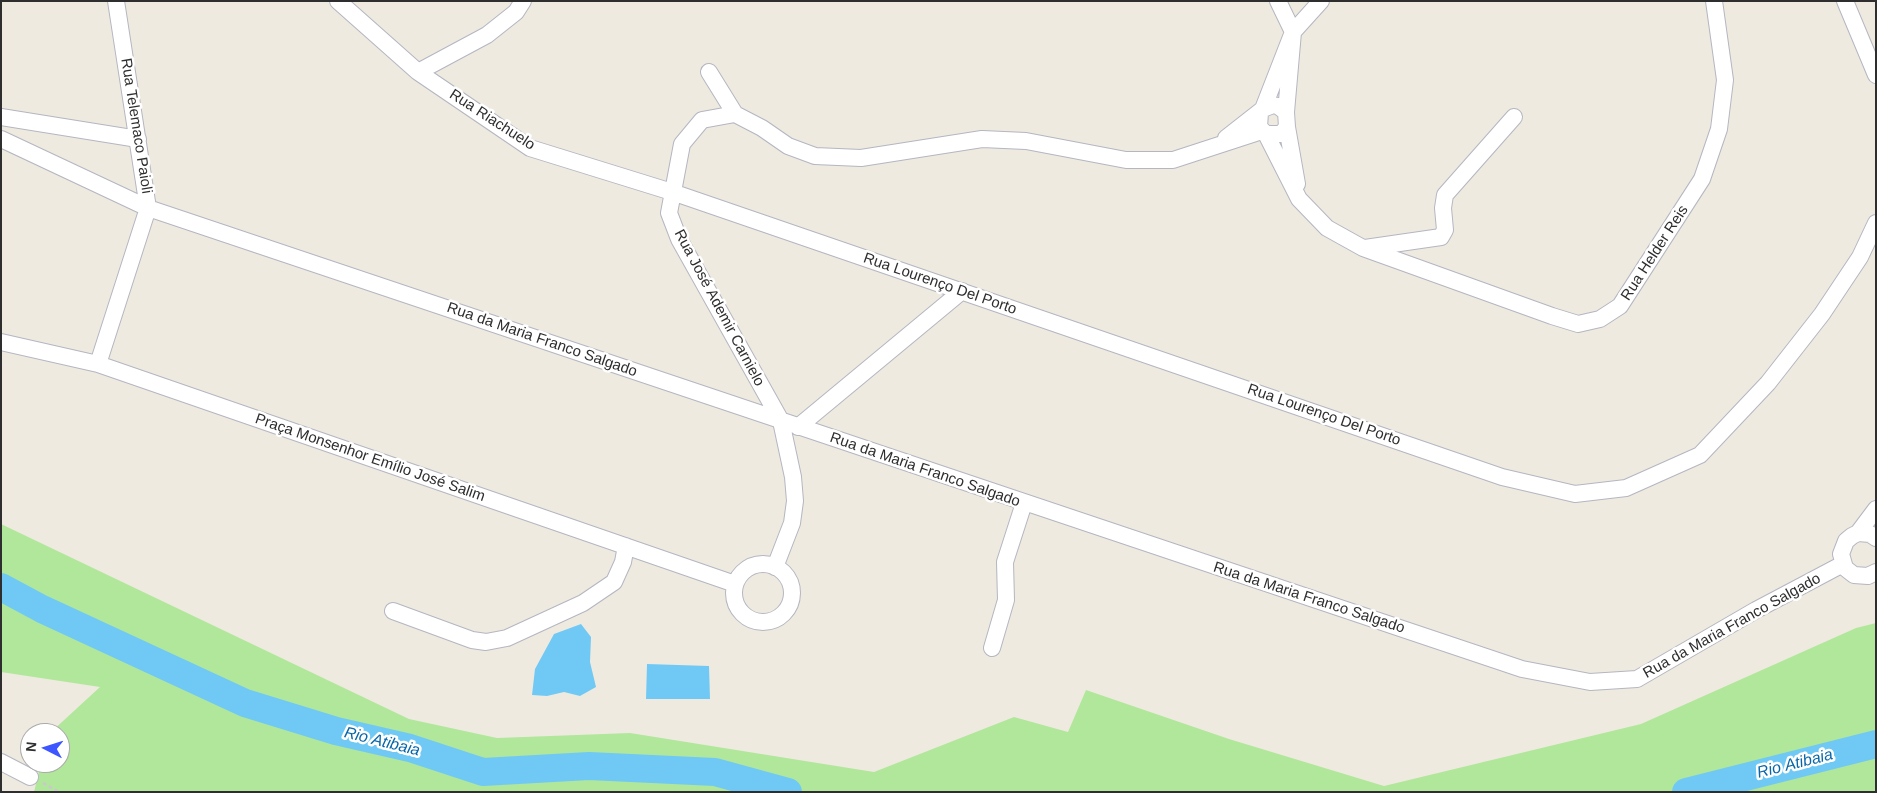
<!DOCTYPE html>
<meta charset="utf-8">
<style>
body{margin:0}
#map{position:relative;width:1877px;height:793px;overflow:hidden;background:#efeae0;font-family:Arial,sans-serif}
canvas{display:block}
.frame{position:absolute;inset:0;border:2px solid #2e2e2e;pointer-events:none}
.north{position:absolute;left:20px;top:723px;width:50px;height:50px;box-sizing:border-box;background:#fff;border:1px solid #ababab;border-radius:50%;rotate:275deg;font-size:14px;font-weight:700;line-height:20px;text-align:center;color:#2e2e2e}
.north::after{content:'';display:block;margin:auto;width:18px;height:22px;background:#3e56ff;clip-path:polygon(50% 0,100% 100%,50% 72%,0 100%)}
</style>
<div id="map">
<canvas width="1877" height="793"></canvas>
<div class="frame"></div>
<div class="north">N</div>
</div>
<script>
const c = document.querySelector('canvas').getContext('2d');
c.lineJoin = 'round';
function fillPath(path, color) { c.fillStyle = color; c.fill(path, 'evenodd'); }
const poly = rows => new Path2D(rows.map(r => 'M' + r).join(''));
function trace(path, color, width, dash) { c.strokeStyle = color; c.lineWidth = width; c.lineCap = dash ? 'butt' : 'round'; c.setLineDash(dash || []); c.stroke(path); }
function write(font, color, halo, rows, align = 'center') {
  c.font = font + ' Arial,sans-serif'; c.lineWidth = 5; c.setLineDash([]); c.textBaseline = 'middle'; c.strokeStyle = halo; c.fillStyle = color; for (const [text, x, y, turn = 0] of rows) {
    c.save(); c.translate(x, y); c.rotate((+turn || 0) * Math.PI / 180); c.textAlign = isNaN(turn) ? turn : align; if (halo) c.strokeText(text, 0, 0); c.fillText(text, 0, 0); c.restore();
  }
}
const green = poly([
 [1,524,409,719,497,738,630,733,874,772,1014,717,1068,732,1086,690,1229,739,1384,786,1641,724,1856,628,1876,623,1876,792,34,792,41,763,60,763,60,733,50,733,100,687,1,672]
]);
const water = poly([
 [581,624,591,637,590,662,596,687,580,696,564,692,547,696,532,695,535,669,554,634],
 [647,664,709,666,710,699,646,699]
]);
const river = poly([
 [1,587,42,609,245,703,336,731,410,748,483,772,589,766,715,772,788,792],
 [1686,792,1876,744]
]);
const path = poly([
 [43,783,59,792]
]);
const minor = poly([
 [338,1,418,72,530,148,672,192,1502,477,1575,494,1626,488,1700,455,1768,383,1822,314,1860,257,1876,223],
 [1278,1,1293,32,1286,112],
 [1845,1,1876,75],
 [418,72,487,35,516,12,523,1],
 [709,72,735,114],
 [1263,109,1293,32,1321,1],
 [1,117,138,139],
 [1287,127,1297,184],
 [1266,134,1299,199,1327,228,1363,248,1552,316,1578,324,1600,319,1620,306,1702,179,1719,129,1725,80,1714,1],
 [1226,138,1263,109,1273,105,1278,106,1286,112,1287,127,1281,134,1266,134,1259,127,1260,113],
 [1,139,148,208,1522,669,1590,682,1637,679,1756,610,1843,564],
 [1365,248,1441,237,1445,230,1443,208,1445,195,1514,117],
 [1,342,98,364,735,584],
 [98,364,148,208,116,1],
 [798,427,962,291],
 [1858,533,1876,509],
 [1876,538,1870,534,1858,533,1852,536,1846,541,1841,554,1845,568,1854,575,1868,576,1876,572],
 '734 593a29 29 0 1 1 58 0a29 29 0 1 1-58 0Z',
 [775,567,792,523,795,501,793,477,781,421,679,239,669,213,682,144,702,120,735,114,762,128,788,146,815,156,861,158,982,139,1026,141,1126,160,1173,160,1262,131],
 [393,611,472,640,486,642,507,638,583,603,614,582,623,562,626,546],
 [992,648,1006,600,1005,562,1024,503],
 [1,762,30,777]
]);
const streetNames = [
 ["Rua Riachuelo",492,120,33],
 ["Rua Telemaco Paioli",136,126,81],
 ["Rua Helder Reis",1655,253,-57],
 ["Rua Lourenço Del Porto",940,284,19],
 ["Rua José Ademir Carnielo",719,308,62],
 ["Rua da Maria Franco Salgado",542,340,19],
 ["Rua Lourenço Del Porto",1324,415,19],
 ["Praça Monsenhor Emílio José Salim",370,458,19],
 ["Rua da Maria Franco Salgado",925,470,19],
 ["Rua da Maria Franco Salgado",1309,598,18],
 ["Rua da Maria Franco Salgado",1732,626,-29]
];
const waterNames = [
 ["Rio Atibaia",382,742,14],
 ["Rio Atibaia",1795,764,-14]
];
fillPath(green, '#b1e79b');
fillPath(water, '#70c9f4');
trace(river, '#70c9f4', 28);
trace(minor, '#b4b6c1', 18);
trace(path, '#c9c9c9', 2.5, [4, 2.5]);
trace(minor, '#fff', 16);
write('15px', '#2e2e2e', '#fff', streetNames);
write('italic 16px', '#0867a8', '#fff', waterNames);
</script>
